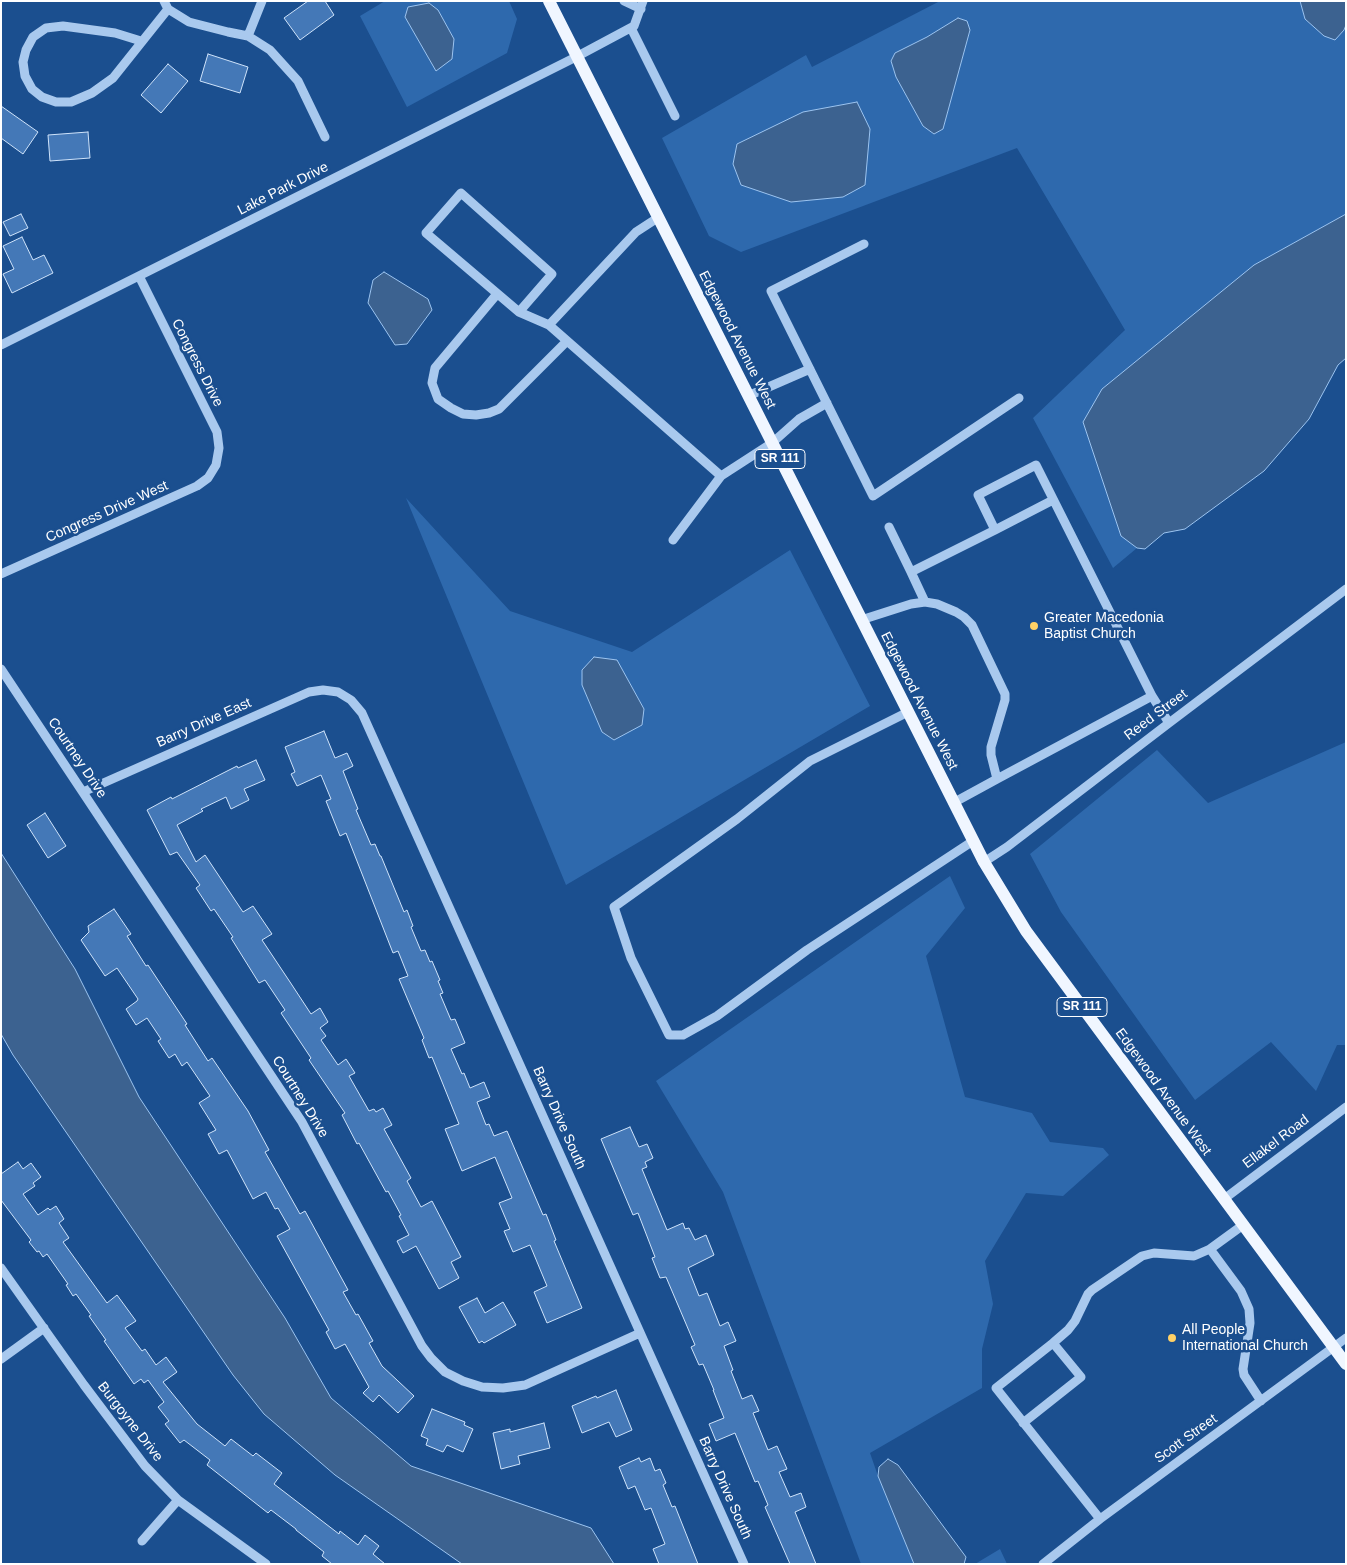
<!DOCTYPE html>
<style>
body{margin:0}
#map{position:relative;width:1347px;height:1565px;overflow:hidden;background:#1b4f8f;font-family:Helvetica,sans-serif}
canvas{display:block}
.frame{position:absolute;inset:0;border:2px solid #fff;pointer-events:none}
</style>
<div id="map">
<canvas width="1347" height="1565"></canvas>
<div class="frame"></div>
</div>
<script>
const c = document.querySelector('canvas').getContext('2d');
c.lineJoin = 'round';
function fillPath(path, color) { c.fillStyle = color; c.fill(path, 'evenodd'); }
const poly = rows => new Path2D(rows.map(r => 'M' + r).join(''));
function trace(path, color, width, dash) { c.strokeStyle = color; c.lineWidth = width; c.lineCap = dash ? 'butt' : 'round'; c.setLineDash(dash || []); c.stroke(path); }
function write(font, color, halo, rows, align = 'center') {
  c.font = font + ' Helvetica,sans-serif'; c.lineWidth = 5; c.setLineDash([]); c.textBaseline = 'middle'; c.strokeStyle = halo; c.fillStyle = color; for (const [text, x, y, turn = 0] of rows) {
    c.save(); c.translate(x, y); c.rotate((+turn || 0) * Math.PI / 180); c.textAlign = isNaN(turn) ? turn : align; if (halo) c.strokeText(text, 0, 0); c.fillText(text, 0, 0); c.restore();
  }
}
const green = poly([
 [385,1,509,1,517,19,507,53,407,107,360,16],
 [940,1,1300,1,1305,19,1344,30,1346,25,1346,214,1254,265,1121,535,1137,548,1113,568,1033,418,1125,330,1017,148,741,252,709,236,662,138,806,55,812,67],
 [970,30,943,129,934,134,923,126,896,77,891,61,895,53,927,37],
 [406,498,510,611,632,652,790,550,870,706,566,885],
 [1346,742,1346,1045,1337,1045,1316,1091,1271,1042,1195,1100,1061,912,1030,854,1157,750,1208,803],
 [950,876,965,908,926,956,965,1097,1032,1113,1050,1142,1103,1148,1109,1155,1063,1196,1026,1193,985,1261,993,1304,982,1349,982,1388,870,1453,878,1476,914,1564,861,1564,723,1192,656,1081],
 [1000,1549,1007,1564,975,1564]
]);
const water = poly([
 [1300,1,1346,1,1346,25,1344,30,1335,40,1324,36,1305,19,1300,1],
 [429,3,438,10,454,39,452,59,436,71,405,17,408,7,429,3],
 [958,18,967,21,970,30,943,129,934,134,923,126,896,77,891,61,895,53,927,37,958,18],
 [857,102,870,129,865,185,843,197,791,202,741,185,733,164,737,144,803,112,857,102],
 [1346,214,1346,358,1338,365,1309,419,1264,471,1185,529,1164,533,1145,549,1137,548,1121,536,1083,422,1102,389,1254,265,1346,214],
 [384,272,428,299,432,310,407,344,395,345,368,303,373,280,384,272],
 [594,657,617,660,644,709,642,725,614,740,602,732,582,685,582,670,594,657],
 [1,853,75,969,139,1097,285,1318,331,1398,411,1466,591,1528,614,1564,462,1564,335,1475,264,1414,233,1375,13,1055,1,1034,1,853],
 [888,1459,898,1465,966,1557,964,1564,914,1564,878,1476,879,1467,888,1459]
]);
const building = poly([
 [308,1,325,1,334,15,300,40,284,18,308,1],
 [208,54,248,67,240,93,200,81,208,54],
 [168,64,188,81,161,113,141,95,168,64],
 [1,106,38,132,23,154,1,138,1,106],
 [88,132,90,158,50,161,48,135,88,132],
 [21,214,28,228,10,236,3,222,21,214],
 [22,237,33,260,44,255,53,273,12,293,3,274,14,269,3,246,22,237],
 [324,731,335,758,347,753,353,766,343,771,358,809,356,810,371,845,375,844,380,856,381,856,404,912,407,910,413,926,411,927,421,951,425,950,430,962,432,961,440,980,438,981,443,993,440,994,451,1020,455,1019,465,1043,451,1049,462,1074,464,1073,470,1088,484,1082,490,1097,477,1102,486,1125,489,1124,494,1136,507,1131,543,1215,546,1214,556,1240,554,1241,582,1308,547,1323,534,1292,547,1286,530,1245,513,1252,504,1231,510,1229,499,1203,512,1198,495,1157,462,1171,445,1129,459,1124,432,1057,429,1058,422,1040,424,1038,399,979,408,976,398,951,393,953,346,833,340,836,326,801,331,799,321,775,297,786,291,774,295,772,285,747,324,731],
 [256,760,265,780,244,789,249,800,231,809,226,797,201,809,203,811,177,825,196,862,205,855,243,912,253,906,272,934,262,940,290,982,311,1014,320,1008,328,1022,320,1028,326,1036,321,1040,338,1065,346,1059,355,1073,349,1076,369,1111,374,1109,376,1112,383,1108,392,1125,384,1129,411,1178,407,1181,421,1207,432,1201,461,1257,451,1262,459,1278,439,1289,416,1246,403,1253,397,1241,409,1235,399,1216,401,1215,388,1191,386,1192,359,1143,357,1144,342,1115,345,1113,309,1060,311,1058,281,1013,285,1010,265,980,259,983,231,938,233,937,214,909,211,911,196,888,200,885,177,852,170,855,147,810,171,797,172,799,237,766,238,768,256,760],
 [45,813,66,846,48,858,27,825,45,813],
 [114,909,131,934,127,936,146,966,148,965,187,1024,185,1025,208,1061,212,1058,248,1111,269,1150,265,1152,282,1182,300,1214,305,1211,348,1290,343,1292,356,1315,358,1314,373,1341,369,1343,382,1366,414,1396,398,1413,379,1395,373,1402,363,1393,369,1387,345,1344,335,1349,326,1332,329,1330,277,1236,290,1229,278,1208,275,1209,266,1192,253,1199,227,1150,219,1154,208,1134,216,1130,199,1103,210,1096,187,1062,182,1066,175,1054,169,1058,158,1041,161,1039,147,1018,136,1025,126,1009,137,1001,138,999,117,968,105,976,81,940,89,932,88,926,114,909],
 [630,1127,639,1147,647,1144,653,1158,645,1162,647,1167,642,1169,667,1230,683,1223,685,1229,689,1228,695,1240,706,1235,714,1255,688,1268,699,1296,707,1293,720,1326,728,1322,736,1341,724,1346,733,1370,731,1371,742,1399,752,1395,759,1411,753,1413,768,1450,777,1446,787,1469,779,1472,790,1497,801,1493,806,1507,795,1512,816,1564,790,1564,765,1507,768,1505,758,1481,755,1482,735,1433,716,1441,709,1424,724,1418,713,1390,714,1390,703,1364,699,1365,691,1347,695,1345,666,1277,660,1278,652,1258,655,1257,638,1213,633,1215,601,1139,630,1127],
 [18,1162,23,1169,31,1163,41,1177,33,1183,35,1186,23,1194,38,1215,48,1208,50,1210,56,1206,64,1219,59,1223,69,1238,63,1242,107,1303,117,1295,136,1321,125,1328,142,1351,145,1349,156,1365,166,1357,177,1372,163,1382,197,1424,225,1446,231,1439,253,1456,256,1453,282,1473,274,1484,339,1534,340,1531,358,1545,365,1535,379,1546,373,1554,385,1564,332,1564,322,1556,324,1552,296,1530,296,1529,271,1510,268,1513,207,1465,210,1460,184,1440,180,1443,165,1424,169,1421,158,1407,164,1402,148,1380,144,1383,141,1379,134,1384,104,1341,106,1340,89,1316,91,1315,76,1294,73,1296,66,1285,68,1284,47,1254,43,1257,39,1251,37,1252,29,1242,31,1240,1,1200,1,1174,18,1162],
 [477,1298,485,1313,503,1302,516,1325,484,1343,482,1341,479,1343,459,1307,477,1298],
 [616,1390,632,1430,616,1437,609,1422,582,1433,572,1406,596,1396,597,1398,616,1390],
 [432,1409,465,1422,464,1425,473,1429,463,1452,447,1445,443,1452,426,1445,428,1439,421,1436,432,1409],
 [544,1423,550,1448,518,1456,520,1464,501,1469,493,1433,510,1429,510,1432,544,1423],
 [639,1458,641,1462,650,1458,655,1471,660,1469,666,1483,663,1485,672,1507,675,1506,698,1564,659,1564,653,1549,665,1544,651,1508,645,1510,635,1486,628,1489,619,1467,639,1458]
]);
const minor = poly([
 [164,1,168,9,189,22,228,32,248,36,270,50,298,81,325,137],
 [624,1,641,9],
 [631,28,675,116],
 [248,36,262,1],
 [141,41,115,33,63,26,46,28,33,37,26,50,23,62,25,76,32,89,42,97,56,102,71,102,92,93,113,78,168,9],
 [659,217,636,232,549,325,721,476,772,443,799,419,827,403],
 [864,244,771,291,873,496,1019,398],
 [497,294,435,368,432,383,438,399,451,408,463,414,476,415,489,413,499,409,567,341],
 [519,312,552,274,461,193,426,233,519,312,549,325],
 [1,345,576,57,634,26,643,1],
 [748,396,810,369],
 [889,527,911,572],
 [995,530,1053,500],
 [673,540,721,476],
 [1,574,197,486,208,478,216,465,219,448,217,432,139,276],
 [925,602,911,572,995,530,978,495,1036,465,1152,696,1169,723],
 [861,620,911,604,925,602,937,604,956,612,964,617,972,625,1005,694,1005,700,991,747,991,755,997,779,953,803],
 [1,669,302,1122,422,1346,431,1358,445,1372,463,1381,482,1387,503,1388,525,1385,640,1333],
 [908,712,810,761,737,819,614,907,631,958,669,1035,683,1035,717,1016,807,950,973,841],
 [997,779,1152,696],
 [83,792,309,692,323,690,338,692,351,700,362,713,744,1564],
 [984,862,1007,847,1169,723,1346,589],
 [1224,1199,1346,1107],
 [1243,1225,1210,1249,1241,1291,1249,1309,1250,1323,1243,1369,1244,1375,1261,1401],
 [1,1268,84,1385,145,1466,178,1500,266,1564],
 [1,1359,44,1328],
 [1023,1423,1081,1377,1053,1343],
 [1100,1519,996,1388,1053,1343,1068,1330,1075,1321,1088,1294,1092,1290,1142,1256,1154,1253,1194,1256,1210,1249],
 [142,1541,178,1500],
 [1043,1564,1100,1519,1346,1338]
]);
const major = poly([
 [549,1,984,862,1026,931,1346,1364]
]);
const markers = [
 [1034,626,5,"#ffd166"],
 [1172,1338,5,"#ffd166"]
];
const shields = [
 [780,459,50],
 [1082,1007,50]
];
const shieldNames = [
 ["SR 111",780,459],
 ["SR 111",1082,1007]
];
const streetNames = [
 ["Lake Park Drive",283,189,-27],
 ["Edgewood Avenue West",737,340,63],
 ["Congress Drive",197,363,63],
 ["Congress Drive West",107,512,-24],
 ["Edgewood Avenue West",919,701,63],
 ["Reed Street",1156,715,-37],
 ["Barry Drive East",204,723,-24],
 ["Courtney Drive",77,758,56],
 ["Edgewood Avenue West",1163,1092,54],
 ["Courtney Drive",300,1097,58],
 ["Barry Drive South",559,1118,66],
 ["Ellakel Road",1276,1142,-37],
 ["Burgoyne Drive",130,1422,52],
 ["Scott Street",1186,1439,-36],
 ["Barry Drive South",725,1488,66]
];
const poiNames = [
 ["Greater Macedonia",1044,618],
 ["Baptist Church",1044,634],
 ["All People",1182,1330],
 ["International Church",1182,1346]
];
fillPath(green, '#2e69ad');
fillPath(water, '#3c6290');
trace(water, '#9cc4f0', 1);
fillPath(building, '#4478b7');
trace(building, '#cfe3fa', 1);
trace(minor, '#a9c9ee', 9);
trace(major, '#f0f6ff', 12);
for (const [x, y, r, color] of markers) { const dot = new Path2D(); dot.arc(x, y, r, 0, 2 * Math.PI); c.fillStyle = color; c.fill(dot); trace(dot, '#1b4f8f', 2); }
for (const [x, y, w] of shields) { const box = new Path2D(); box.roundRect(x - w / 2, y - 9.5, w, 19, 4); c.fillStyle = '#1b4f8f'; c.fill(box); trace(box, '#fff', 1); }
write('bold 12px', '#fff', null, shieldNames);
write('14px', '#fff', '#1b4f8f', streetNames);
write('14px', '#fff', '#1b4f8f', poiNames, 'left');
</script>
